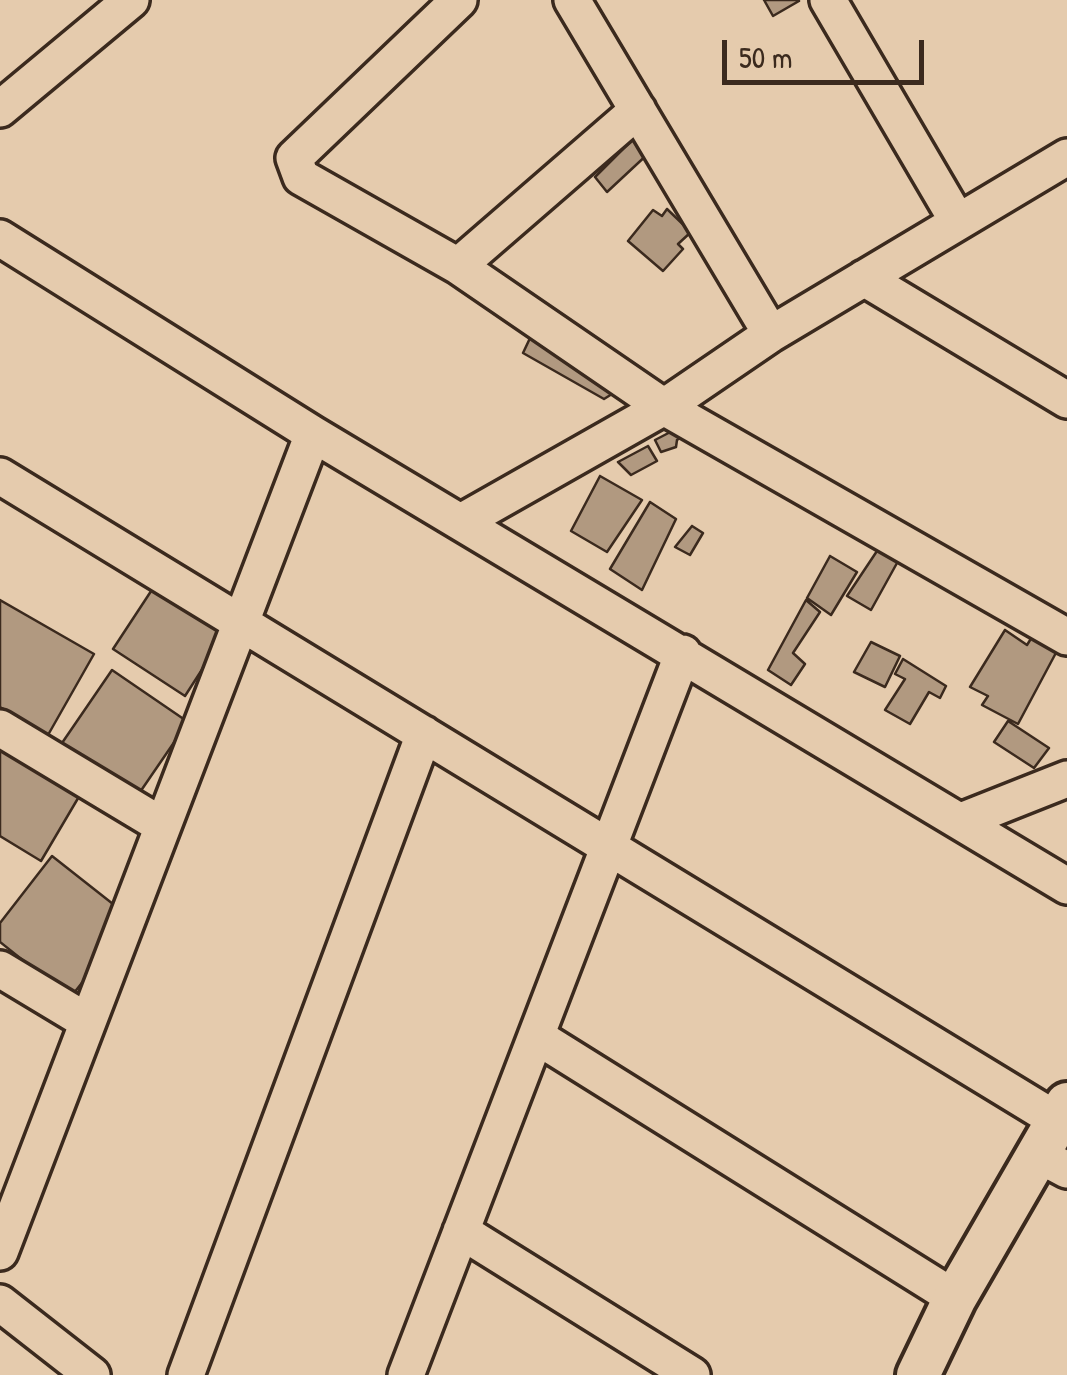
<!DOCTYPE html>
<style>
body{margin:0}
#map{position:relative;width:1067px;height:1375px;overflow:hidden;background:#e5cbad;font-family:"Patrick Hand",sans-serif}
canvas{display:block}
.scale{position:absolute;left:722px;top:40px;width:202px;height:45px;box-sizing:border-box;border:5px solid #3b2a1e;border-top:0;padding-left:12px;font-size:30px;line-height:35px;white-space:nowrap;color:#3b2a1e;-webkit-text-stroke:8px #e5cbad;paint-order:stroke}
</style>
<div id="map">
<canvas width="1067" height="1375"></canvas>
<div class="scale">50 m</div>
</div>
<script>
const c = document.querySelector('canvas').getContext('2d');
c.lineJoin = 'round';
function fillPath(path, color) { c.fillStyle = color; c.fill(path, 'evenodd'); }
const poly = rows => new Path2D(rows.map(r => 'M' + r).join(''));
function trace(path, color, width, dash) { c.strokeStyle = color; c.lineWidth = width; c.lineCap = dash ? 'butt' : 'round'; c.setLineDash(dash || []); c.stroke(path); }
const building = poly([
 [764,0,798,0,799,1,773,16,764,0],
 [640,132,651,151,607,192,595,177,640,132],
 [667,209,691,232,678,244,683,249,663,271,628,241,653,210,662,216,667,209],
 [531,336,620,389,604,399,523,353,531,336],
 [680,427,684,435,677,440,676,447,661,452,655,440,680,427],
 [648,446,657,461,631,475,618,462,648,446],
 [600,476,642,500,607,552,571,531,600,476],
 [650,502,676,519,642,590,610,569,650,502],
 [692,526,703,533,690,555,675,547,692,526],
 [883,542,902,554,871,610,847,596,883,542],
 [830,556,857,572,831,615,807,598,830,556],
 [161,576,232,623,185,696,113,649,161,576],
 [0,600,94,654,48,735,0,707,0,600],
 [806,600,820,612,793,653,805,664,791,685,768,670,806,600],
 [1005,630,1027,645,1032,637,1058,649,1018,724,982,705,988,696,970,687,1005,630],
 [871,642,900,656,885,687,854,672,871,642],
 [903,659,946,686,940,698,929,692,910,724,885,710,905,679,895,674,903,659],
 [112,670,188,722,138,795,62,743,112,670],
 [1008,721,1049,748,1034,768,994,742,1008,721],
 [0,730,87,783,41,861,0,836,0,730],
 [52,856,132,919,70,998,0,942,0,923,52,856]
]);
const minor = poly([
 [459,0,294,158,301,177,458,266,664,407,1067,637],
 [572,0,771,334],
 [828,0,958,222],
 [0,109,131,0],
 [0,238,313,434,1067,886],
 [458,266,638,110],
 [864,278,1067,400],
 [0,476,1055,1119],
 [461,522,664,407,771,334,1067,157],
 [0,728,163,826],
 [961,821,1067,779],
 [0,969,88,1022],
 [536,1036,955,1298],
 [1037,1154,1067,1170],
 [461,1231,692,1375],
 [0,1252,313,434],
 [0,1303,92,1375],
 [186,1375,424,734],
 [406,1375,683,653]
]);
const major = poly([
 [918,1375,955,1298,1067,1104]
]);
fillPath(building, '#b19980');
trace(building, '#3b2a1e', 2.5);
trace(minor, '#3b2a1e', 42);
trace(major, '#3b2a1e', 50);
trace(minor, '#e5cbad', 35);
trace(major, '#e5cbad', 42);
</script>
